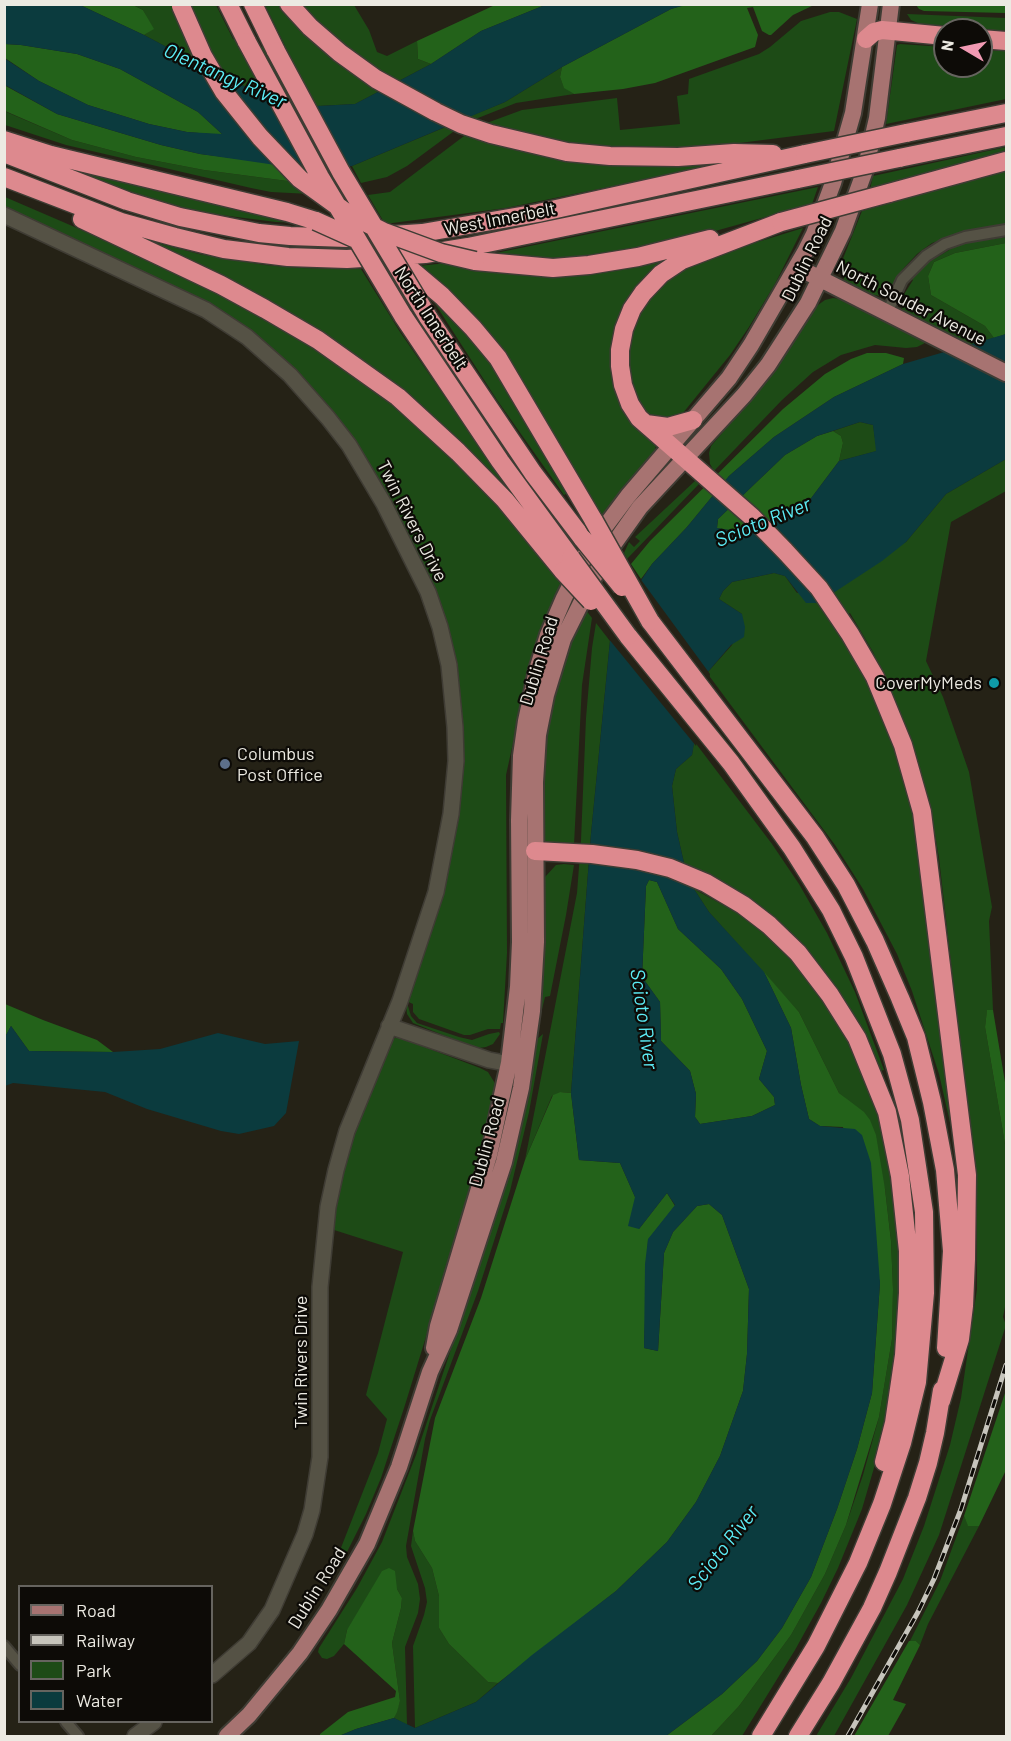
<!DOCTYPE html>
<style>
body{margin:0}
#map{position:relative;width:1011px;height:1741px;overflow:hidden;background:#252216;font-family:Barlow,sans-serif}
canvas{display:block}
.frame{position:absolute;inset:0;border:6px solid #eceae2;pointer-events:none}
.legend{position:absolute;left:18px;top:1585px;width:195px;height:138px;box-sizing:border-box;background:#0d0b07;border:2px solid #66645f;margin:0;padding:8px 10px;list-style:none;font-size:18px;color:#eceae2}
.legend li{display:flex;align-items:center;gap:12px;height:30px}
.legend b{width:30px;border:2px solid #66645f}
.north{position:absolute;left:933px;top:18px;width:60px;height:60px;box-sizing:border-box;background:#0d0b07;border:2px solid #66645f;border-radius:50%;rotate:279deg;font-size:16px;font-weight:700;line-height:24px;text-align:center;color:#eceae2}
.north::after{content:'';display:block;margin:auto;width:21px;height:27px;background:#f19ab3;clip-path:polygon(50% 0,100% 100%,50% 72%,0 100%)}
</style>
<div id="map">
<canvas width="1011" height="1741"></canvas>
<div class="frame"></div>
<ul class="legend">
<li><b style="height:8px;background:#a77371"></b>Road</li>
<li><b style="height:8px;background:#c7c5bc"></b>Railway</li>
<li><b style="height:16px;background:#1d4b16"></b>Park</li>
<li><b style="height:16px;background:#0b3b3e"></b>Water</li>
</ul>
<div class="north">N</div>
</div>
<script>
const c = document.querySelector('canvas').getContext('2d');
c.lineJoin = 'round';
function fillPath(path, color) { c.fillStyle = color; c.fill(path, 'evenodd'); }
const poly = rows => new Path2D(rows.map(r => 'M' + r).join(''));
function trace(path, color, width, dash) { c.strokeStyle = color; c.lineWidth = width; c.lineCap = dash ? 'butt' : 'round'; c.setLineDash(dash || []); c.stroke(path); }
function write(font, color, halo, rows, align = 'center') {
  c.font = font + ' Barlow,sans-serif'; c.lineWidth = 4.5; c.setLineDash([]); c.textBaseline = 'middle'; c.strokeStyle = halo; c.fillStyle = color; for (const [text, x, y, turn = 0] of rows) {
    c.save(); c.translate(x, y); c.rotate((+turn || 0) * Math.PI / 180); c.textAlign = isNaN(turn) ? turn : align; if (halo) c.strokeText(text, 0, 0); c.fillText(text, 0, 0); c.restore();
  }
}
const green = poly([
 [133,5,216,5,233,39,289,54,265,5,282,5,337,40,301,5,354,5,369,30,377,52,387,56,417,41,418,59,431,64,355,104,318,106,279,100,229,80,144,35,153,29,143,10],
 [830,12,839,12,857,19,834,131,700,148,567,147,484,124,522,110,617,98,620,130,680,124,677,96,688,94,689,79,759,54,770,47,801,21],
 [907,14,1006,18,1006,31,922,25,911,20],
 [900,44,945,47,945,66,981,66,981,50,1006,51,1006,99,886,124,897,45],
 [562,67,560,77,564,87,574,94,516,103,473,120,468,117,505,102],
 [4,111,72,140,136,157,204,170,295,182,310,194,271,192,251,188,66,145,5,125],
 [448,126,457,129,407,166,387,177,361,183,352,166],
 [468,133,731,162,506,208,385,224,368,195,390,192],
 [1006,147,1006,153,870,189,873,176],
 [69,166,305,223,276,222,197,212,109,185,68,169],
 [1006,170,1006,224,969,230,932,243,917,254,903,269,888,293,883,296,871,295,848,284,844,280,840,266,862,211],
 [818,187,812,204,683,240,562,262,486,255],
 [5,197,142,256,233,299,294,333,398,407,458,463,504,508,562,581,543,625,531,662,506,775,507,953,503,1023,501,1023,500,1029,488,1029,470,1035,464,1035,419,1019,413,1012,413,1004,406,1001,448,871,459,806,463,744,456,668,437,597,426,570,401,523,277,354,5,209],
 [803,228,775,284,749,327,730,355,683,413,675,420,646,416,632,389,627,353,635,319,654,290,685,267,712,256],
 [1006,237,1006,243,955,253,934,262,928,276,931,295,985,326,994,338,968,345,904,313,900,304,903,296,913,280,911,279,929,262,959,244],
 [154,242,199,254,265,265,300,268,361,269,400,332,515,498,420,410,152,246],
 [677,254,655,272,615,356,656,445,655,450,602,517,512,367,418,266,447,263,488,271],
 [425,288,484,349,569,492,564,495,497,400],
 [833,298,840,299,927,342,917,347,906,348,875,345,841,355,813,372,782,400,714,471,710,464,709,453,711,446,777,368,818,305,825,300],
 [860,422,873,425,877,451,839,461,843,443,841,436,833,431],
 [1006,459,1006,491,951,522,926,661,943,697,969,772,992,907,989,921,993,1010,987,1011,985,1027,1006,1150,1006,1302,1003,1317,1006,1325,939,1535,907,1605,834,1736,816,1736,851,1678,903,1579,924,1526,950,1445,961,1398,977,1289,977,1191,939,858,930,806,907,728,873,652,850,613,835,626,853,652,878,703,901,763,917,828,955,1127,951,1127,939,1074,912,991,897,954,863,889,835,845,707,673,732,645,742,614,719,599,723,591,732,582,774,573,785,576,797,593,906,542,946,494],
 [696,480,699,484,627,559,624,553,629,542,634,547,640,541,635,537],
 [585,609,592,618,582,685,574,845,546,843,543,837,544,786,545,756,550,716,556,687,569,648],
 [596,623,610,641,591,834,571,1093,560,1092,552,1096,525,1160,577,893,581,840,586,718,592,648],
 [694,741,772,844,799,884,827,933,855,992,884,1070,880,1071,858,1024,831,981,798,940,767,913,741,894,713,876,684,863,677,832,672,786,676,769,692,755],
 [564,864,574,865,566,915,550,996,545,997,537,1030,545,928,545,877,556,865],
 [694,889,745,917,760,928,787,953,808,976,847,1037,875,1102,884,1138,893,1183,899,1259,897,1347,891,1389,883,1437,862,1509,838,1568,821,1603,795,1650,742,1736,711,1736,739,1706,791,1635,825,1574,846,1525,863,1475,879,1417,892,1339,893,1289,891,1241,885,1189,845,1098,839,1093,799,1012,709,912],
 [406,1006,408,1006,411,1016,417,1023,459,1037,472,1040,489,1034,499,1032,500,1034,493,1044,486,1047,479,1048,465,1044,413,1023,407,1014],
 [543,1034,529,1112,510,1191,478,1291,430,1420,425,1439,406,1546,407,1557,418,1584,420,1599,418,1613,405,1647,407,1725,394,1718,400,1701,392,1643,401,1608,402,1598,397,1589,347,1630,344,1644,334,1656,327,1659,322,1658,318,1652,319,1648,357,1588,382,1542,416,1455,495,1216,536,1040],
 [395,1038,401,1038,480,1068,488,1072,496,1085,482,1155,405,1405,381,1478,366,1514,342,1562,337,1558,378,1453,387,1419,366,1395,403,1252,331,1229,340,1180,351,1140,390,1042],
 [964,1516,968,1525,979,1526,928,1624,920,1645,916,1641,910,1641,940,1581],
 [413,1531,415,1541,432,1568,439,1596,439,1628,449,1644,488,1682,498,1683,476,1702,415,1728,413,1646,424,1615,427,1602,425,1588,411,1546]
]);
const forest = poly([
 [687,4,814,5,793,15,771,35,769,35,762,31,753,7,747,8,758,35,755,47,655,83,623,89,574,94,564,88,560,77,562,67,671,9],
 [975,4,1006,6,1006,13,924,11,919,9,916,5],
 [80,5,133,5,143,10,154,29,144,35],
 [495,5,545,5,481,31,431,64,418,59,417,41],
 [5,44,21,45,77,54,120,69,198,112,223,135,187,132,149,124,88,105,39,81,5,58],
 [4,85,57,114,161,145,200,154,273,163,295,182,204,170,136,157,72,140,5,111],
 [1006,243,1006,334,994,338,985,326,931,295,928,276,934,262,955,253],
 [867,353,886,353,904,358,903,364,834,397,774,437,729,476,687,527,652,564,641,579,631,564,650,541,783,409,825,374,851,359],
 [833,431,841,436,843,443,839,461,806,505,741,532,717,528,718,519,785,455,817,436],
 [649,880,657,882,678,929,721,969,742,999,767,1051,759,1079,774,1097,775,1105,752,1116,700,1124,695,1117,696,1094,690,1071,661,1041,660,1002,642,977,646,886],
 [764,972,799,1012,839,1093,864,1112,870,1120,876,1135,885,1189,891,1241,893,1289,892,1339,879,1417,846,1525,825,1574,791,1635,739,1706,711,1736,666,1736,722,1694,757,1661,782,1628,811,1577,837,1509,857,1449,872,1393,880,1283,843,1127,820,1126,809,1119,801,1085,791,1028],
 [5,1004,43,1020,97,1040,113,1052,29,1051,11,1026,5,1037],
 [987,1010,993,1010,1006,1088,1006,1150,985,1027],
 [560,1092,571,1093,579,1160,620,1163,635,1197,639,1229,667,1193,675,1206,648,1240,644,1348,658,1351,664,1253,673,1232,697,1206,709,1204,722,1215,749,1289,747,1354,743,1391,720,1456,696,1502,667,1542,616,1591,498,1683,488,1682,449,1644,439,1628,439,1596,432,1568,415,1541,413,1531,435,1418,481,1298,525,1160,553,1095],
 [1006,1390,1006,1470,979,1526,968,1526,964,1516],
 [389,1568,395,1571,397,1589,402,1598,401,1608,392,1643,400,1701,397,1712,394,1718,356,1729,339,1736,320,1736,320,1734,348,1712,395,1697,396,1691,344,1644,347,1630,382,1571],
 [909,1641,916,1641,920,1645,893,1700,906,1704,888,1736,854,1736]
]);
const water = poly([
 [5,5,80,5,144,35,229,80,279,100,318,106,355,104,431,64,481,31,545,5,686,5,671,9,562,67,505,102,352,166,317,171,200,154,161,145,57,114,5,85,4,58,39,81,88,105,149,124,187,132,222,134,198,112,120,69,77,54,21,45,5,44],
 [1006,334,1006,459,946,494,906,542,882,561,818,603,806,603,785,576,774,573,732,582,723,591,719,599,742,614,745,627,744,637,731,645,707,673,692,755,676,769,672,786,677,832,684,863,694,889,709,912,764,972,791,1028,801,1085,809,1119,820,1126,855,1129,862,1135,871,1163,880,1283,872,1393,857,1449,837,1509,811,1577,782,1628,757,1661,722,1694,666,1736,339,1736,356,1729,394,1718,415,1728,476,1702,532,1655,616,1591,667,1542,696,1502,720,1456,743,1391,747,1354,749,1289,722,1215,709,1204,697,1206,673,1232,664,1253,658,1351,644,1348,645,1264,648,1239,675,1205,667,1193,639,1229,628,1226,635,1197,620,1163,579,1160,571,1093,591,834,610,641,624,606,652,564,687,527,729,476,774,437,834,397,903,364],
 [860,422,873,425,876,451,839,461,806,505,741,532,717,528,718,519,785,455,817,436],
 [649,880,657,882,678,929,721,969,742,999,767,1051,759,1079,774,1097,775,1105,752,1116,700,1124,695,1117,696,1094,690,1071,661,1041,660,1002,642,977,646,886],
 [11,1026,29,1051,113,1052,160,1049,218,1033,265,1044,299,1041,286,1113,274,1126,239,1134,221,1131,147,1109,105,1092,13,1083,5,1086,5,1037]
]);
const pier = poly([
 [639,577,710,674,696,746,608,638,621,604]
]);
const street = poly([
 [887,313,902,280,926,256,945,244,965,237,1006,230],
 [4,1646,20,1665],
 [66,1722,78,1736]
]);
const secondary = poly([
 [4,215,206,310,247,337,290,375,328,418,349,445,384,504,428,592,440,627,449,665,455,727,456,761,451,814,436,892,400,1001,347,1131,336,1170,328,1207,320,1287,320,1457,312,1510,305,1534,272,1610,249,1643,212,1675],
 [389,1026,489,1060,521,1066],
 [135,1736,154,1722]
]);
const primary = poly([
 [797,267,1006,373],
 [434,1348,438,1326,489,1155,509,1063,518,987,520,942,519,820,521,756,526,721,537,670,548,635,564,598,589,548,628,496,729,378,751,345,805,252,814,234,833,183,853,113,870,4],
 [227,1736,249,1715,300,1653,329,1610,367,1544,399,1467,430,1372,449,1330,504,1162,521,1088,532,1011,536,942,535,782,538,735,546,695,563,639,603,559,640,507,744,395,768,365,808,303,843,231,865,170,877,118,891,4]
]);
const highway = poly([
 [228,4,247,42],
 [253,4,276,51],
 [289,4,310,27,340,53,376,79,436,112,461,124,491,134,567,152,610,156,678,157,734,153,773,154],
 [866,39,874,32,882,30,945,36],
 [981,39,1006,41],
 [906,133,1006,113],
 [4,140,51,155,287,212,316,221],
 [4,153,127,201,180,217,259,233,290,236,347,238,422,233,538,213,805,154],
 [899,158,1006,136],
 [4,177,121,222,175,237,224,249,288,257,347,259,425,254,468,247,798,179],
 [889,193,1006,161],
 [82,219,221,285,265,309,318,340,398,397,458,452,505,500,563,571],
 [781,222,682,260,661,274,643,293,632,309,624,329,620,350,620,366,623,385,630,404,639,418,752,517,785,551,819,588,850,634,875,677,903,745,922,812,967,1175,966,1259,964,1306,960,1339,941,1401],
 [475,261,553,268,589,265,638,257,710,239],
 [410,269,442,296,473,328,498,358,594,521],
 [403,316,500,461,571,558],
 [428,317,533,473,583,539],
 [646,424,668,427,693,420],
 [650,621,815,837,846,885,875,941,900,998,916,1037,932,1102,945,1170,952,1251,946,1348],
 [628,636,731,763,792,848,831,910,854,957,892,1054,910,1120,924,1212,925,1293,917,1382,902,1443,882,1504,858,1563,816,1646,761,1736],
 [535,851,592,854,637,860,670,868,706,883,743,905,769,925,798,953,830,995,857,1038,887,1112,900,1176,908,1251,908,1293,904,1355,894,1423,884,1462],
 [798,1736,831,1683,872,1608,888,1572,917,1498,928,1463,935,1433,942,1390]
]);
const rail = poly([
 [848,1736,918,1612,934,1579,961,1509,1006,1365]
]);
const highwayBridge = poly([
 [181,6,203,56,224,92,260,137,300,179,347,213,384,232,441,253,475,261],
 [247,42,320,177,403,316],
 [276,51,341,172,428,317],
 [805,154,906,133],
 [798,179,899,158],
 [316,221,356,239],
 [781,222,889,193],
 [594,521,650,621],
 [583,539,622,587],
 [571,558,628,636],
 [563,571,591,601]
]);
const markers = [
 [994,683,6,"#0f9aa8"],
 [225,764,6,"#5c6f8a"]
];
const streetNames = [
 ["West Innerbelt",500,219,-11],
 ["Dublin Road",807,259,-64],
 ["North Souder Avenue",911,303,27],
 ["North Innerbelt",431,318,57],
 ["Twin Rivers Drive",412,521,63],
 ["Dublin Road",539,661,-73],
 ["Dublin Road",487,1142,-75],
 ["Twin Rivers Drive",301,1362,-90],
 ["Dublin Road",317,1588,-58]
];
const poiNames = [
 ["CoverMyMeds",982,683],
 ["Columbus",237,754,"left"],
 ["Post Office",237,775,"left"]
];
const waterNames = [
 ["Olentangy River",225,76,24],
 ["Scioto River",763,522,-22],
 ["Scioto River",644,1019,82],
 ["Scioto River",723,1548,-52]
];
fillPath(green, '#1d4b16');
fillPath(forest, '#23621a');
fillPath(water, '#0b3b3e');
fillPath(pier, '#252216');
trace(street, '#3f3c34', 14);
trace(secondary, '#3f3c34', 18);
trace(primary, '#3f3c34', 20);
trace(highway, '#3f3c34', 21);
trace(street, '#555245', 10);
trace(secondary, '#555245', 15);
trace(primary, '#a77371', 16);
trace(highway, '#dd898e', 18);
trace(rail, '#c7c5bc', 5);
trace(rail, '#0d0b07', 3, [9]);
trace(highwayBridge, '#3f3c34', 21, []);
trace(highwayBridge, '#dd898e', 18);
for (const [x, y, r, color] of markers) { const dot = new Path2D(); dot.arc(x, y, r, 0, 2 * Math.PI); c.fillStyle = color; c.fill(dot); trace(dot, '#0d0b07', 2); }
write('18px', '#eceae2', '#0d0b07', streetNames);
write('18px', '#eceae2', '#0d0b07', poiNames, 'right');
write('italic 20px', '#5cecf5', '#0d0b07', waterNames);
</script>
